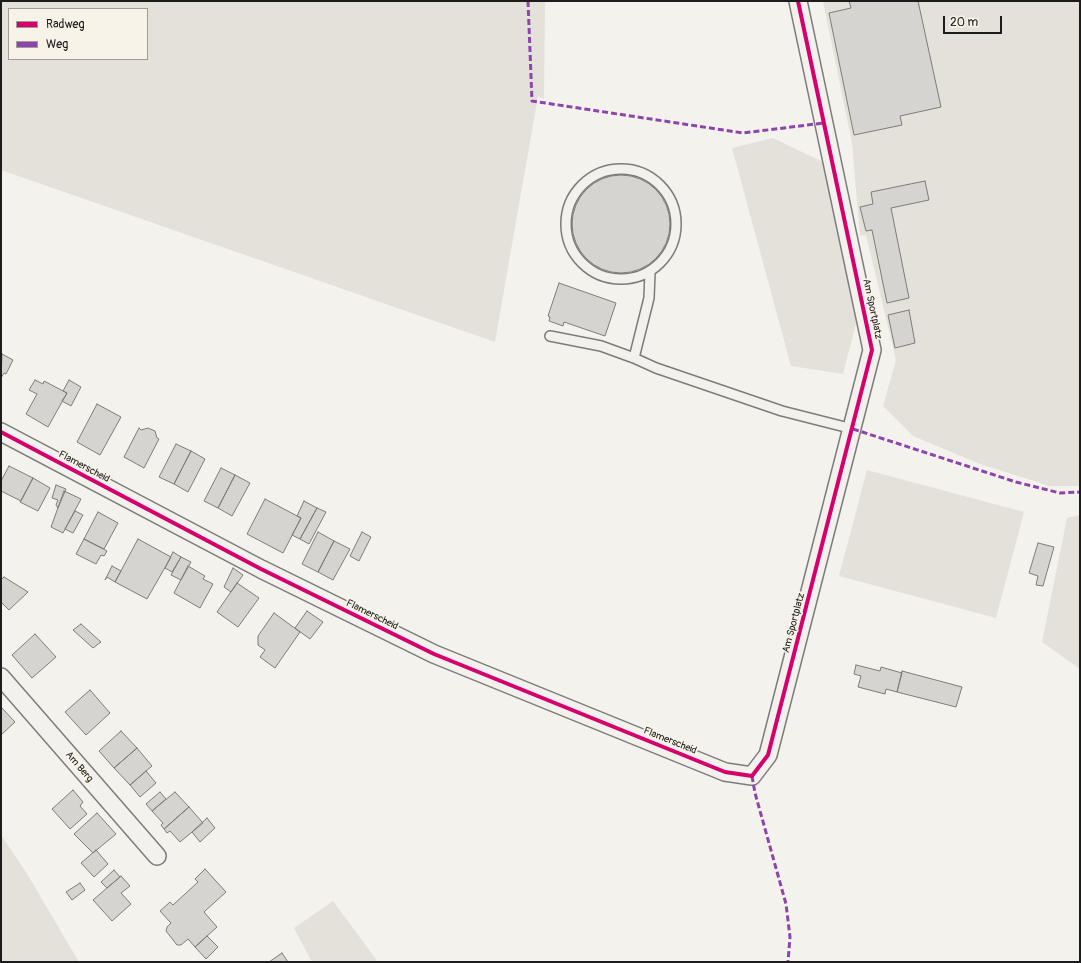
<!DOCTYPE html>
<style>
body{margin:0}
#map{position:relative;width:1081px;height:963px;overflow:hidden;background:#f4f2ec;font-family:Pangolin,sans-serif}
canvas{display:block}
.frame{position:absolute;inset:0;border:2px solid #1c1c1c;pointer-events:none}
.legend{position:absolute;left:8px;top:8px;width:140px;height:52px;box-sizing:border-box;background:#f7f3e8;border:1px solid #9f9d96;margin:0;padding:5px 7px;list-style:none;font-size:12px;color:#1c1c1c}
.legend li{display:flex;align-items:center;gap:8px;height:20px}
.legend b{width:20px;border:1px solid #9f9d96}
.scale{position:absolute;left:943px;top:16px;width:59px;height:18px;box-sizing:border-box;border:2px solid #1c1c1c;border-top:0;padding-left:5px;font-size:12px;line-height:14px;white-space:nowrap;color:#1c1c1c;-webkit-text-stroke:3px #f7f3e8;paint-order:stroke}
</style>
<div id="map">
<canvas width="1081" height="963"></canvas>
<div class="frame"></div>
<ul class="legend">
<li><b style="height:5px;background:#d6006c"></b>Radweg</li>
<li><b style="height:5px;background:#8e44ad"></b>Weg</li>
</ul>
<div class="scale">20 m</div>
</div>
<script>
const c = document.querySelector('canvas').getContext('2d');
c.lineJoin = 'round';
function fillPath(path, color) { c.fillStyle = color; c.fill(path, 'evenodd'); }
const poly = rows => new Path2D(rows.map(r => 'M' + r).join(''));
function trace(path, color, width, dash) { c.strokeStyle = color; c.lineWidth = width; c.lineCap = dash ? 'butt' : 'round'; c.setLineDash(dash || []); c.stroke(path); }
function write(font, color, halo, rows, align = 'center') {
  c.font = font + ' Pangolin,sans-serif'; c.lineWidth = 3.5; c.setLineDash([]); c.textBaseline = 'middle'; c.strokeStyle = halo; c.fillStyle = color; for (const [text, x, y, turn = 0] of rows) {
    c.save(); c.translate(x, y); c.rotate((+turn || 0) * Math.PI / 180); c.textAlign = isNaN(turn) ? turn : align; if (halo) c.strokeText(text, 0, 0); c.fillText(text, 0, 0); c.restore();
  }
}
const green = poly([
 [1,1,545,1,544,99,538,96,495,342,1,170],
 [9,9,147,9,147,59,9,59],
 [823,1,1080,1,1080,486,1050,486,980,464,913,436,883,406,896,360,866,235,860,236,852,143],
 [773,138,825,163,857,320,843,374,791,366,732,148],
 [867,470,1024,512,996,618,839,576],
 [1080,515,1080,669,1042,642,1067,518],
 [1,835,26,872,79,962,1,962],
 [333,901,378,962,312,962,294,928]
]);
const building = poly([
 [849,1,918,1,941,107,900,116,902,125,854,135,829,13,851,8,849,1],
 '572 224a49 49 0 1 1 98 0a49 49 0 1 1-98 0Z',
 [925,181,929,200,891,208,909,298,887,303,872,230,866,231,860,207,873,204,871,192,925,181],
 [559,283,616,303,605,336,564,322,563,326,549,321,550,317,548,316,559,283],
 [909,310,915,343,895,348,888,315,909,310],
 [2,354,13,360,6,374,4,373,1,378,2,354],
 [35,380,43,384,44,381,67,393,48,427,26,414,37,394,29,390,35,380],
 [69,380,81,387,71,406,62,401,67,393,63,391,69,380],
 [97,404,121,417,100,455,77,442,97,404],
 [139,428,141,430,148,428,155,431,157,438,159,439,144,468,124,457,139,428],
 [176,444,191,451,174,484,159,477,176,444],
 [191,451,205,459,188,492,174,484,191,451],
 [9,466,33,478,21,501,1,491,1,481,9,466],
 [221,468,235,475,218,508,204,501,221,468],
 [235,475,250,483,232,516,218,508,235,475],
 [33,478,50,488,38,511,20,502,33,478],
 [56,485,66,489,58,508,56,505,58,500,52,498,56,485],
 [64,491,81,499,63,533,51,527,64,491],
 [265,499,301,518,283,553,247,534,265,499],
 [304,501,317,508,300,539,292,535,301,518,297,516,304,501],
 [317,508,326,512,309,544,300,539,317,508],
 [75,511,83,515,73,533,65,529,75,511],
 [98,512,118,523,104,549,84,539,98,512],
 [318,532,334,541,318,572,302,564,318,532],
 [362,532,371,537,359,561,350,556,362,532],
 [84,539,107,551,104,556,101,555,96,564,76,554,84,539],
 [138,539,171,557,147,599,115,582,138,539],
 [334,541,350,549,333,580,318,572,334,541],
 [1038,543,1054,547,1043,586,1036,585,1038,576,1029,573,1038,543],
 [173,552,181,557,172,572,165,568,173,552],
 [181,557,191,562,181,580,171,575,181,557],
 [112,566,121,571,115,582,107,577,105,580,112,566],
 [188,566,205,576,203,579,213,584,200,608,174,593,188,566],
 [233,568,243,575,231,592,224,587,233,568],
 [4,577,28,592,9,610,1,602,1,580,4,577],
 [237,583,259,598,238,627,217,612,237,583],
 [307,611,323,622,310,639,295,628,307,611],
 [274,613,300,632,275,668,260,657,265,650,258,645,258,636,274,613],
 [81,624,101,642,93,648,73,630,81,624],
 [35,634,56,657,32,678,12,655,35,634],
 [856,665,880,671,881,667,902,673,897,692,886,689,885,694,858,687,861,676,854,674,856,665],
 [902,671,962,687,956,707,897,692,902,671],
 [90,690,110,713,86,735,65,712,90,690],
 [1,707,15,722,1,735,1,707],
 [121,731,137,748,114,768,99,751,121,731],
 [137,748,152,766,130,785,114,768,137,748],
 [146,771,156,783,140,797,130,785,146,771],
 [73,790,83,802,80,806,87,814,70,829,52,809,73,790],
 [160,792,166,799,152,811,146,804,160,792],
 [175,792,189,807,164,829,161,825,163,823,152,811,175,792],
 [189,807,203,823,180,842,170,831,167,833,164,829,189,807],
 [97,813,116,834,93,853,74,834,97,813],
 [207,818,215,828,200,842,192,832,207,818],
 [96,850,108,864,94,877,81,863,96,850],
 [205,869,226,892,204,912,217,927,195,947,188,939,181,945,177,945,166,931,167,927,171,923,160,911,170,902,173,905,198,882,195,879,205,869],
 [114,870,120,877,107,888,101,882,114,870],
 [121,876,130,886,121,893,131,904,112,921,93,900,121,876],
 [80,883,85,890,72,900,66,892,80,883],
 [207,936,218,947,206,959,195,947,207,936],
 [282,953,288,962,269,962,282,953]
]);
const lane = poly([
 '566 224a55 55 0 1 1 110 0a55 55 0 1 1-110 0Z',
 [550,336,601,346,634,358,656,368,782,411,853,429],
 [634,358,649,298,650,272]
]);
const street = poly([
 [1,432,261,569,434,654,725,772,752,776,768,755,872,350,798,1],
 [1,677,157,856]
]);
const quiet = poly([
 [528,1,532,101,743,133,824,123],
 [853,429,1016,482,1060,493,1080,492],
 [752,776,755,793,786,904,790,937,788,962]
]);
const cycleway = poly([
 [1,432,261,569,434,654,725,772,752,776,768,755,872,350,798,1]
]);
const streetNames = [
 ["Am Sportplatz",872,309,78],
 ["Flamerscheid",84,467,28],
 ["Flamerscheid",372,615,26],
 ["Am Sportplatz",794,623,-75],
 ["Flamerscheid",670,741,22],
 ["Am Berg",79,767,49]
];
fillPath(green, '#e4e1da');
fillPath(building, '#d5d4d0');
trace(building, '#7d7c7a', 1);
trace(lane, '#7d7c7a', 12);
trace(street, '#7d7c7a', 20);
trace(lane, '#f2f1ed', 9);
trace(street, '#f2f1ed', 17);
trace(quiet, '#8e44ad', 3, [6, 3]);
trace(cycleway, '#d6006c', 4);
write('10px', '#1c1c1c', '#f7f3e8', streetNames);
</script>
